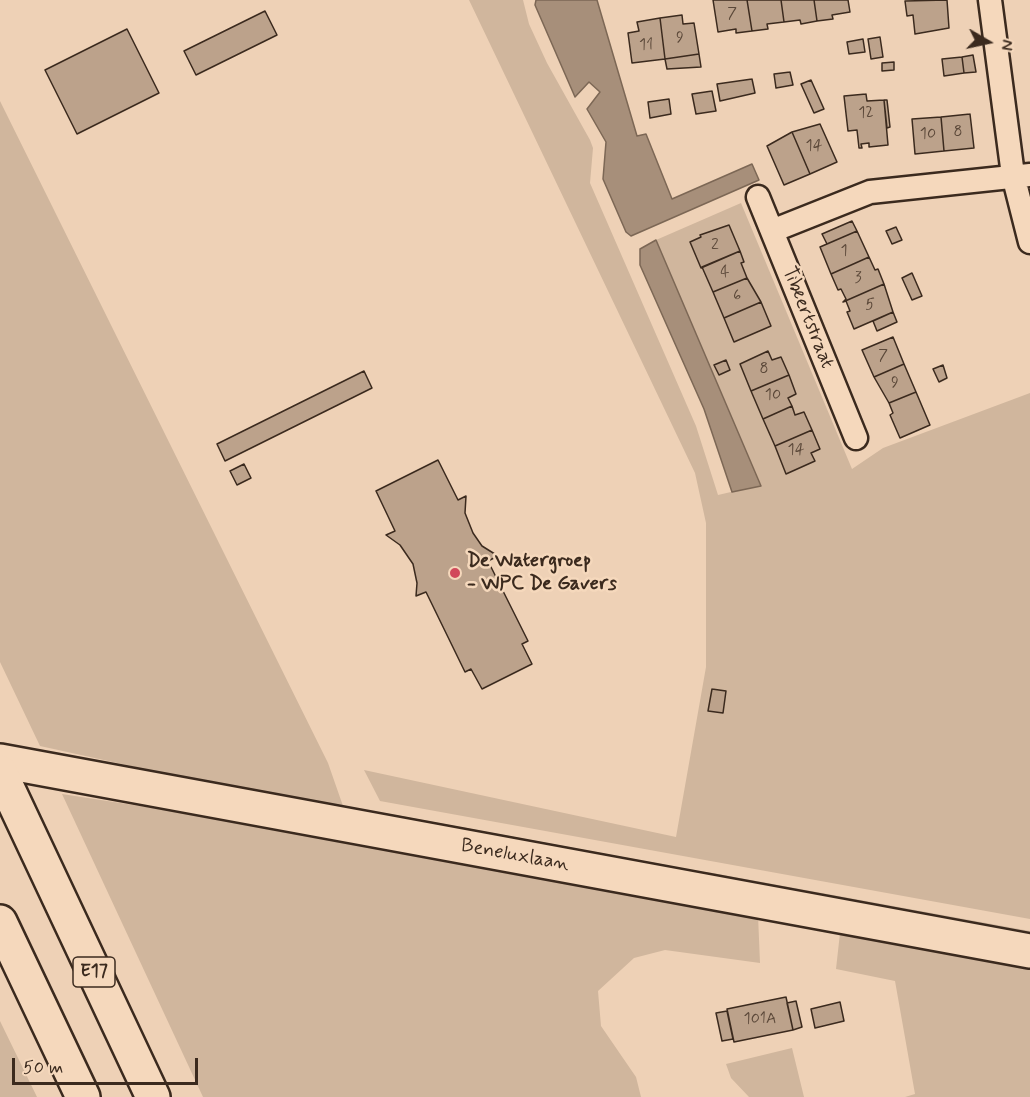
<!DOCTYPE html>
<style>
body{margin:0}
#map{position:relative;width:1030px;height:1097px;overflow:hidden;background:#eed1b6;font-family:Mynerve,sans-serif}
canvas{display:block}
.north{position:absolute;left:958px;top:12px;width:60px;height:60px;-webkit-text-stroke:4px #f5d8bc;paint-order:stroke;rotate:99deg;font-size:16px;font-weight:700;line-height:24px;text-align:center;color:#3b2a1e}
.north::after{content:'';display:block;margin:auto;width:21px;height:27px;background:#3b2a1e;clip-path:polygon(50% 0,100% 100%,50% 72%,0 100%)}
.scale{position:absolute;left:12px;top:1058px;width:186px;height:27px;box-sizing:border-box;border:3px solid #3b2a1e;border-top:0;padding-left:8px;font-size:18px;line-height:21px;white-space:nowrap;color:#3b2a1e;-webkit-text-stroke:4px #f5d8bc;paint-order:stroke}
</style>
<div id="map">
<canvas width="1030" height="1097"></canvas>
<div class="north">N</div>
<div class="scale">50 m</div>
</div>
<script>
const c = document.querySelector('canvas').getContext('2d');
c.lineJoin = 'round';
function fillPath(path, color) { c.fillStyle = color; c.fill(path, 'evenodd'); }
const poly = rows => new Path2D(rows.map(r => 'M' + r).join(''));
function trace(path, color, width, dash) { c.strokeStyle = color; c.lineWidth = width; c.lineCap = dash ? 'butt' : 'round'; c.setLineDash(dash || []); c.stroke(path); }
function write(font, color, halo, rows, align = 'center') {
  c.font = font + ' Mynerve,sans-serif'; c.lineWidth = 5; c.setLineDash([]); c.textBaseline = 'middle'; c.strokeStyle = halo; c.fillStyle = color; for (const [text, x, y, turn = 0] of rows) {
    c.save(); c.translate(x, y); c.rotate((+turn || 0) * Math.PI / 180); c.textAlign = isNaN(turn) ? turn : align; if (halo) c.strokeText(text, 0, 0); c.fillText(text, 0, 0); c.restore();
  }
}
const green = poly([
 [469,0,523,0,529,24,547,63,590,140,593,148,590,183,696,426,718,495,761,485,656,240,741,203,852,469,883,448,1030,393,1030,919,380,801,364,770,676,837,706,667,706,523,695,473],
 [0,101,328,763,343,806,181,777,40,746,0,662],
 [62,794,224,819,758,915,760,963,665,950,634,958,598,991,601,1026,636,1077,641,1097,203,1097],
 [385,813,666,865,663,874,389,824],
 [707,872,1030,931,1030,941,707,881],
 [840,933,1030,968,1030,1097,905,1097,915,1094,895,981,836,969],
 [0,1021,37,1097,0,1097],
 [792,1048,804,1097,749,1097,731,1078,726,1064]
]);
const water = poly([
 [536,0,597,0,637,136,646,134,672,199,752,164,759,180,631,236,626,232,603,179,606,142,587,109,600,92,589,82,575,97,535,5,536,0],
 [656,240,761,486,732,492,704,409,640,265,640,249,656,240]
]);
const building = poly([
 [713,0,747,0,752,31,736,33,736,29,718,32,713,0],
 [747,0,781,0,784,22,767,24,768,29,752,31,747,0],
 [781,0,814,0,817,21,801,24,800,20,784,22,781,0],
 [814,0,848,0,850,12,832,15,833,19,817,21,814,0],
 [947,0,949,28,915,34,913,15,907,16,905,1,947,0],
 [265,11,277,35,196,75,184,51,265,11],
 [682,15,683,24,694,23,699,54,665,59,660,18,682,15],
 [660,18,665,59,632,63,628,33,639,31,637,22,660,18],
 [127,29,159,93,77,134,45,70,127,29],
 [880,37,883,57,871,59,868,39,880,37],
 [863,39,865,52,849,54,847,42,863,39],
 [699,54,701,67,667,69,665,59,699,54],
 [973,55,976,72,964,73,962,57,973,55],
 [962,57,964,73,944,76,942,59,962,57],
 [894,62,894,70,882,71,882,63,894,62],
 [790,72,793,85,776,88,774,74,790,72],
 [752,79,755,93,720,101,717,84,752,79],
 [811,80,824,109,814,113,801,84,811,80],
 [712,91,716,111,696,114,692,94,712,91],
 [866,94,867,101,884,100,888,145,869,147,869,143,861,144,862,148,859,148,857,130,848,131,844,96,866,94],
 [669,99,671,114,650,118,648,102,669,99],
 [884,100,887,100,890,127,887,128,884,100],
 [970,114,974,148,944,151,941,117,970,114],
 [941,117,944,151,915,154,912,119,941,117],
 [820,124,837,162,810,174,792,132,820,124],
 [792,132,810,174,784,185,767,146,792,132],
 [852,221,857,231,827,244,822,234,852,221],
 [729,225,740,251,701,268,690,242,701,237,700,235,729,225],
 [896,227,902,240,892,244,886,231,896,227],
 [857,231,869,257,831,274,820,247,857,231],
 [740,251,744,262,741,263,747,278,713,292,702,267,740,251],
 [869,257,875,270,878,269,884,284,843,302,846,299,841,289,838,290,831,274,869,257],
 [912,273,922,296,912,300,902,278,912,273],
 [747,278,761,302,724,318,713,292,747,278],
 [884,284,893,312,854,329,847,312,850,311,846,301,843,302,884,284],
 [761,302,771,326,734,342,724,318,761,302],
 [893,312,897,322,877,331,873,321,893,312],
 [893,337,904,364,874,377,862,350,893,337],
 [768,351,772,360,781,357,789,375,751,391,740,364,768,351],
 [726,360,730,370,719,375,714,365,726,360],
 [904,364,916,392,889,403,874,377,904,364],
 [943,365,947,378,939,382,933,369,943,365],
 [364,371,372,388,225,461,217,444,364,371],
 [789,375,796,394,788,398,792,406,763,419,751,391,789,375],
 [916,392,930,425,900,438,890,415,893,413,889,403,916,392],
 [792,406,795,415,804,412,812,430,775,446,763,419,792,406],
 [812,430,820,449,811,453,815,461,786,474,775,446,812,430],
 [438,460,458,500,466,496,465,513,473,533,482,546,498,556,488,561,528,641,522,644,532,664,482,689,471,669,465,672,426,592,416,596,417,583,413,564,400,545,386,535,395,531,376,491,438,460],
 [244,464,251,478,237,485,230,471,244,464],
 [712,689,726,691,723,713,708,711,712,689],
 [786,997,793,1030,734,1042,727,1009,786,997],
 [796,1001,802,1027,793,1030,787,1003,796,1001],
 [840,1002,844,1021,815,1028,811,1009,840,1002],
 [727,1011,733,1039,722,1041,716,1013,727,1011]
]);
const street = poly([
 [990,0,1013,175,1030,242],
 [758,197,856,438],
 [772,231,870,192,1030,175]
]);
const secondary = poly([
 [0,761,1030,951]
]);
const highway = poly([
 [0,772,153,1097],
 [0,922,83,1097]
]);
const markers = [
 [455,573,6,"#d1495b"]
];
const numberNames = [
 ["7",732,15],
 ["9",680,39],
 ["11",646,46],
 ["12",866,114],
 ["8",958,133],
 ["10",928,135],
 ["14",814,147],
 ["2",715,246],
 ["1",844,252],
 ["4",725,273],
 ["3",858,279],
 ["6",737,297],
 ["5",870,306],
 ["7",883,357],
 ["8",764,370],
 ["9",895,384],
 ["10",773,396],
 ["14",796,451],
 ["101A",760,1020]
];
const shields = [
 [94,972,42]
];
const shieldNames = [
 ["E17",94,972]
];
const streetNames = [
 ["Tibeertstraat",807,318,68],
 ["Beneluxlaan",515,856,10]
];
const poiNames = [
 ["De Watergroep",467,562],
 ["- WPC De Gavers",467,585]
];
fillPath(green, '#d0b69d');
fillPath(water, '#a78f7a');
trace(water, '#7c6755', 1.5);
fillPath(building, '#bca28b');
trace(building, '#3b2a1e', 1.5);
trace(street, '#3b2a1e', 27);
trace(secondary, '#3b2a1e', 38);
trace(highway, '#3b2a1e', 38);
trace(street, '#f5d8bc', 22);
trace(secondary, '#f5d8bc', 33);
trace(highway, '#f5d8bc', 33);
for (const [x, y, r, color] of markers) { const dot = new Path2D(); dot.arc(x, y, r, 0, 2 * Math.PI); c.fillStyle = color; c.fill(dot); trace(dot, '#f5d8bc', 2); }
write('16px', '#5b4839', null, numberNames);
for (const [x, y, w] of shields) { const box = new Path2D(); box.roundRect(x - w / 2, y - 15, w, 30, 4.5); c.fillStyle = '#f5d8bc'; c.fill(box); trace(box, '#3b2a1e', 1.5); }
write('bold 18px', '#3b2a1e', null, shieldNames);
write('20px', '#3b2a1e', '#f5d8bc', streetNames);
write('bold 20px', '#3b2a1e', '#f5d8bc', poiNames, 'left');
</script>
